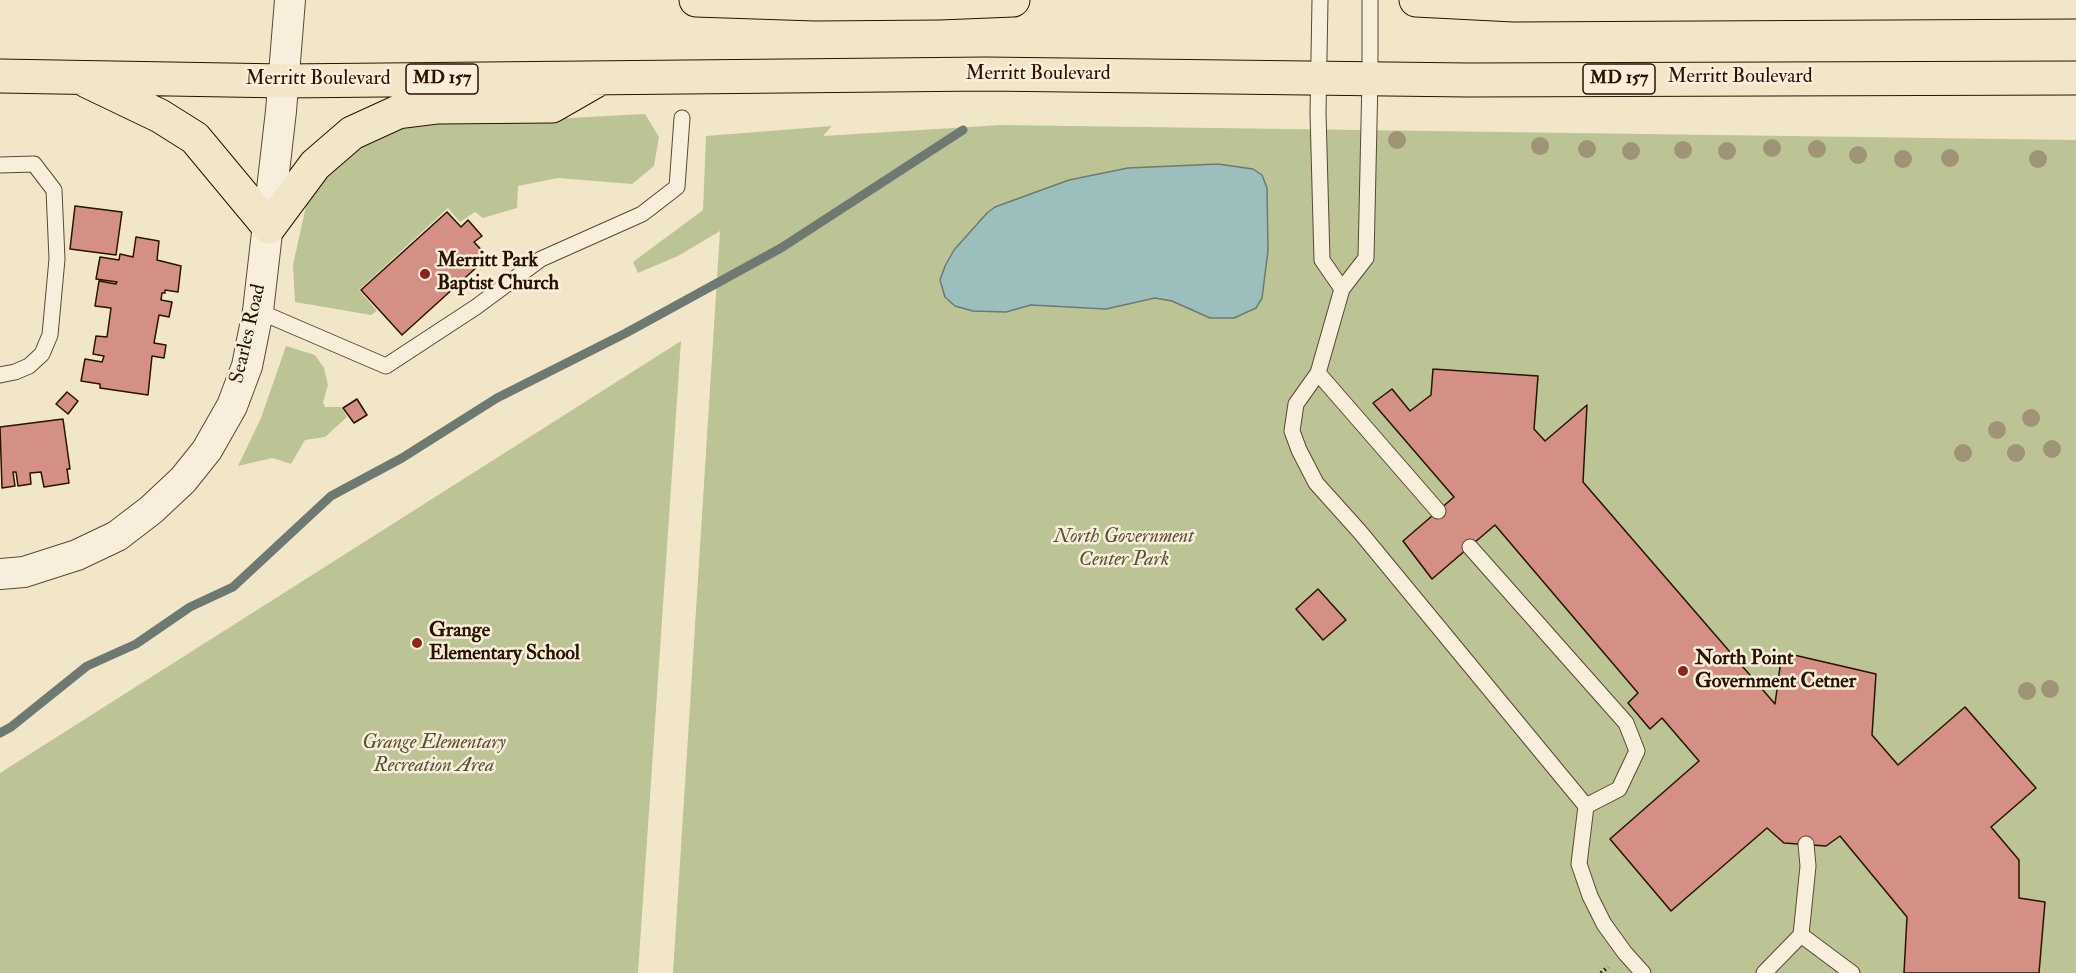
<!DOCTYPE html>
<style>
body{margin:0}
canvas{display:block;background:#f2e6c9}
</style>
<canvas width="2076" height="973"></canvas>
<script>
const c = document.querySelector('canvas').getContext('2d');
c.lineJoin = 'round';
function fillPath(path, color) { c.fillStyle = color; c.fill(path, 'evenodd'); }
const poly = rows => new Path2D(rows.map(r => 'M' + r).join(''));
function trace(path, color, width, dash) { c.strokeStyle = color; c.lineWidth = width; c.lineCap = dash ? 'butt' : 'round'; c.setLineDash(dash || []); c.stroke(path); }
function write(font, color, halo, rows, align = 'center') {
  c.font = font + ' "IM FELL Double Pica",serif'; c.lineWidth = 5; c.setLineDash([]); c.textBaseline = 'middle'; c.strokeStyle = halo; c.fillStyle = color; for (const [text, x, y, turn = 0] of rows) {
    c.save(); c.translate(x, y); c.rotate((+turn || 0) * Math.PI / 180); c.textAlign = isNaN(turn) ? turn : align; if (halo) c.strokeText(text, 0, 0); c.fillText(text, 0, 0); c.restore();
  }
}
const green = poly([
 [645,114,659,137,654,166,632,184,558,178,518,186,517,208,483,218,475,212,460,222,448,208,359,290,377,311,371,315,295,302,293,265,308,197,333,162,373,133,420,123,474,123],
 [1001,125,2076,140,2076,973,673,973,720,231,678,256,638,273,633,262,703,210,706,136,832,126,823,136],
 [681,341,638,973,0,973,0,773],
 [286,346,315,355,324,368,328,385,323,402,325,407,341,407,347,417,325,437,305,440,291,464,272,458,238,466,261,418]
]);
const water = poly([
 [1218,164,1253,169,1262,175,1267,188,1268,251,1262,298,1256,308,1234,318,1210,318,1172,301,1155,298,1106,309,1031,305,1006,312,973,311,955,306,945,297,940,280,945,266,954,250,987,213,995,207,1069,180,1128,168,1218,164]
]);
const stream = poly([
 [0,733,11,727,87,666,136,644,190,607,233,587,331,496,402,458,497,398,626,333,781,248,963,130]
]);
const building = poly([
 [75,206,122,212,116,255,70,249,75,206],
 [447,212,461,227,468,220,482,236,474,242,488,257,402,335,361,290,447,212],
 [136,237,159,241,157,260,181,266,178,292,165,290,165,293,162,293,161,300,172,302,169,317,159,315,154,343,166,345,164,358,152,356,148,395,100,388,100,384,81,381,85,359,102,362,104,356,93,354,96,336,107,337,111,308,95,306,99,281,116,284,117,282,96,279,100,257,119,260,120,254,133,257,136,237],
 [1433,369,1538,376,1534,429,1545,441,1587,405,1583,482,1775,704,1780,667,1794,655,1876,674,1872,735,1898,765,1965,707,2036,788,1991,827,2019,860,2019,898,2045,902,2039,973,1904,973,1907,917,1840,836,1826,846,1784,843,1767,828,1671,911,1610,839,1699,761,1662,718,1650,729,1628,703,1638,693,1495,525,1432,579,1403,541,1454,497,1373,403,1392,389,1410,411,1431,395,1433,369],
 [67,392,78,401,68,414,56,404,67,392],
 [357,399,367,415,354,423,343,408,357,399],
 [63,419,70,469,67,469,69,483,44,487,41,472,30,473,31,484,18,486,16,472,13,472,15,486,2,488,0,427,63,419],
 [1318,589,1346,620,1323,640,1296,609,1318,589]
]);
const path = poly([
 [1601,973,1608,967]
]);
const lane = poly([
 [1320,0,1318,113,1322,260,1342,289],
 [1370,0,1370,78,1366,258,1342,289,1318,373,1296,404,1292,431,1299,450,1316,483,1360,532,1586,806,1579,864,1590,896,1604,924,1625,953,1643,973],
 [0,165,34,164,54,190,57,259,50,335,42,354,29,366,15,372,0,375],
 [258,311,386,366,476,307,541,259,642,214,677,187,682,118],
 [1318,373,1438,511],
 [1470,547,1626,723,1637,751,1619,789,1586,806],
 [1801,935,1852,973],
 [1764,973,1801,935,1808,866,1806,844]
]);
const street = poly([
 [0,574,24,572,77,555,117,536,151,510,183,480,207,450,232,406,247,366,258,311,281,111,290,0]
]);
const primary = poly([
 [696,0,815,4,939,3,1013,0],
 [1416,0,1514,5,2076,2],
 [0,76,284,81,986,74,1468,80,2076,78],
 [87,81,160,116,195,138,269,227,315,165,352,133,398,112,438,107,552,106,599,79]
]);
const trees = [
 [1397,140],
 [1540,146],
 [1772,148],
 [1587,149],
 [1817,149],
 [1683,150],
 [1631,151],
 [1727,151],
 [1858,155],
 [1950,158],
 [1903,159],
 [2038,159],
 [2031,418],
 [1997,430],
 [2052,449],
 [1963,453],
 [2016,453],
 [2050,689],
 [2027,691]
];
const markers = [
 [425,274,6,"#8f2418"],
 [417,643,6,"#8f2418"],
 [1683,671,6,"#8f2418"]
];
const shields = [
 [442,79,72],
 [1619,79,72]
];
const shieldNames = [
 ["MD 157",442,79],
 ["MD 157",1619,79]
];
const streetNames = [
 ["Merritt Boulevard",1038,75],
 ["Merritt Boulevard",1740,78],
 ["Merritt Boulevard",318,80],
 ["Searles Road",249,334,-77]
];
const poiNames = [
 ["Merritt Park",437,262],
 ["Baptist Church",437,285],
 ["Grange",429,632],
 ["Elementary School",429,655],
 ["North Point",1695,660],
 ["Government Cetner",1695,683]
];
const parkNames = [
 ["North Government",1124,538],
 ["Center Park",1124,561],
 ["Grange Elementary",434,744],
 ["Recreation Area",434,767]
];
fillPath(green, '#bcc495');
fillPath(water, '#9cbebc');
trace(water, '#6e7971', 1.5);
trace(stream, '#6e7971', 9);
fillPath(building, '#d49085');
trace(building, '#291200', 1.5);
trace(lane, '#5b4732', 17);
trace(street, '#5b4732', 32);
trace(primary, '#291200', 35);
trace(path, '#291200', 4, [1.5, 3]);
trace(lane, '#f7efdc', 15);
trace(street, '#f7efdc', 30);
trace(primary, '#f2e6c9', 33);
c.fillStyle = '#a09477';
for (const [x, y] of trees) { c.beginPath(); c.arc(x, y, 9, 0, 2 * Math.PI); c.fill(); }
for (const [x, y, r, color] of markers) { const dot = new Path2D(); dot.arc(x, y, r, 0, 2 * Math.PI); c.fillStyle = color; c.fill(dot); trace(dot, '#f7efdc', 2); }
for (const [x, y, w] of shields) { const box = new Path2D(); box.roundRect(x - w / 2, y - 15, w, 30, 4.5); c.fillStyle = '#f7efdc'; c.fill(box); trace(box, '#291200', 1.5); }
write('bold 18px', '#291200', null, shieldNames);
write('20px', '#291200', '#f7efdc', streetNames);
write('bold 20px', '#291200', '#f7efdc', poiNames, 'left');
write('italic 20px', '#5c5034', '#f7efdc', parkNames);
</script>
